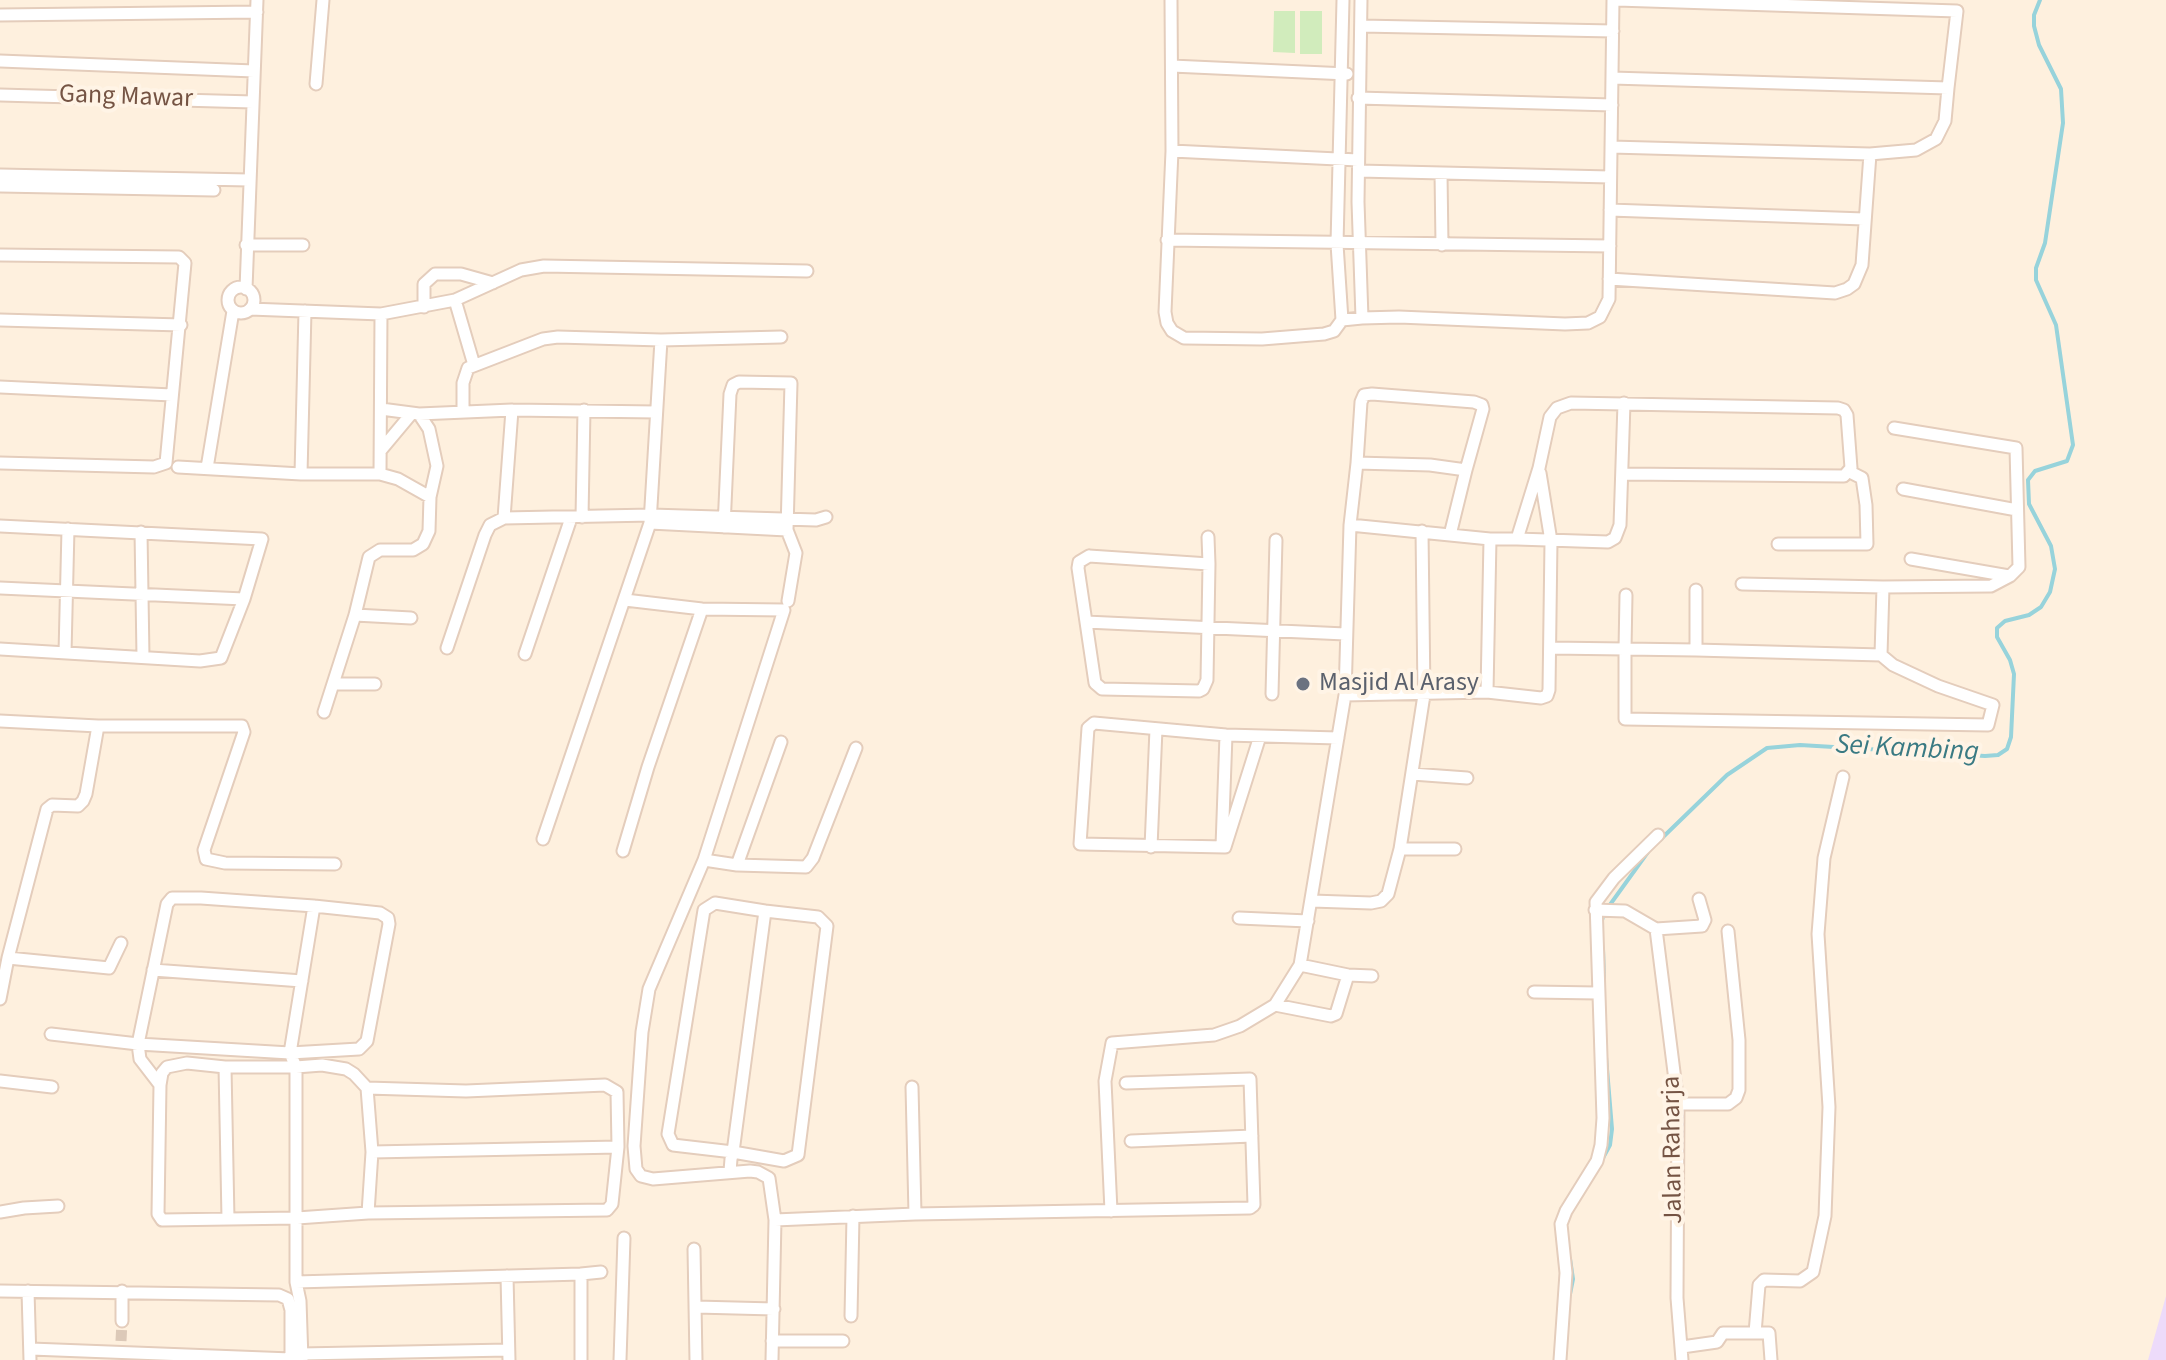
<!DOCTYPE html>
<style>
body{margin:0}
canvas{display:block;background:#fef0de}
</style>
<canvas width="2166" height="1360"></canvas>
<script>
const c = document.querySelector('canvas').getContext('2d');
c.lineJoin = 'round';
function fillPath(path, color) { c.fillStyle = color; c.fill(path, 'evenodd'); }
const poly = rows => new Path2D(rows.map(r => 'M' + r).join(''));
function trace(path, color, width, dash) { c.strokeStyle = color; c.lineWidth = width; c.lineCap = dash ? 'butt' : 'round'; c.setLineDash(dash || []); c.stroke(path); }
function write(font, color, halo, rows, align = 'center') {
  c.font = font + ' "Source Sans 3",sans-serif'; c.lineWidth = 8; c.setLineDash([]); c.textBaseline = 'middle'; c.strokeStyle = halo; c.fillStyle = color; for (const [text, x, y, turn = 0] of rows) {
    c.save(); c.translate(x, y); c.rotate((+turn || 0) * Math.PI / 180); c.textAlign = isNaN(turn) ? turn : align; if (halo) c.strokeText(text, 0, 0); c.fillText(text, 0, 0); c.restore();
  }
}
const education = poly([
 [2166,1296,2166,1360,2148,1360]
]);
const green = poly([
 [1274,11,1295,11,1295,53,1273,52],
 [1300,11,1322,11,1322,54,1300,54]
]);
const stream = poly([
 [1660,840,1727,775,1767,748,1800,745,1985,756,1998,755,2007,749,2011,737,2014,674,2010,660,1997,637,1997,628,2005,621,2029,615,2041,607,2050,592,2055,569,2051,546,2029,504,2028,480,2035,471,2067,461,2073,445,2056,325,2036,280,2036,268,2045,243,2063,123,2061,89,2039,45,2034,26,2034,15,2040,0],
 [1601,924,1604,913,1648,852],
 [1603,949,1604,980],
 [1603,1158,1610,1145,1612,1129,1606,1057],
 [1570,1294,1573,1279,1570,1259]
]);
const streetTunnel = poly([
 [121,1341,122,1321]
]);
const street = poly([
 [1171,0,1172,151,1165,312,1167,323,1172,331,1184,338,1262,339,1324,334,1334,331,1342,320,1362,318,1399,317,1565,324,1588,323,1600,317,1609,299,1613,0],
 [1361,0,1358,202,1362,318],
 [1617,0,1957,11,1948,88],
 [0,15,257,12],
 [1361,26,1613,31],
 [0,61,254,71],
 [1172,66,1347,74],
 [316,84,323,0],
 [0,95,253,102],
 [1358,98,1612,105],
 [1611,147,1870,154],
 [1172,151,1358,160],
 [1359,171,1610,177],
 [1441,173,1442,245],
 [0,175,249,180],
 [0,186,214,190],
 [1610,210,1864,219],
 [1167,240,1610,246],
 [246,245,303,245],
 [0,255,179,257,185,263,166,463,154,467,0,463],
 [1609,279,1835,293,1847,289,1854,284,1862,265,1870,154,1916,150,1936,139,1945,121,1948,88,1612,78],
 '228 300a13 13 0 1 1 26 0a13 13 0 1 1-26 0Z',
 [246,289,257,0],
 [455,300,474,365],
 [424,307,424,284,435,274,461,274,493,283],
 [250,309,381,314,455,300,521,270,544,266,807,271],
 [381,314,380,474,398,479,430,497],
 [0,320,181,325],
 [1342,320,1337,244,1343,0],
 [0,387,172,395],
 [381,409,419,414,512,410,656,412],
 [463,411,463,383,468,368,543,339,558,337,661,340,781,337],
 [381,450,412,413],
 [1357,463,1361,402,1364,395,1372,394,1474,402,1482,405,1483,409,1466,470],
 [178,467,301,474,380,474],
 [207,468,233,311],
 [301,474,305,311],
 [1903,489,2017,510],
 [582,517,584,410],
 [504,518,512,410],
 [650,523,787,530],
 [1350,525,1490,539,1517,539,1539,468,1550,417,1557,408,1571,403,1838,408,1844,410,1847,415,1851,468,1844,476,1623,474],
 [0,526,262,539,244,599,221,658,200,661,0,649],
 [724,527,730,394,733,385,739,382,791,383,787,530,796,553,788,601],
 [141,532,143,657],
 [1208,537,1209,564],
 [1517,539,1608,542,1615,538,1620,525,1624,403],
 [1778,544,1867,544,1866,505,1862,478,1850,472],
 [1089,556,1209,564,1207,680,1203,689,1199,691,1102,689,1095,683,1078,568,1079,562,1089,556],
 [1911,559,2009,576],
 [1742,584,1883,587,1991,586,2010,576,2019,567,2016,448,1894,428],
 [0,588,244,599],
 [1696,590,1696,650],
 [625,600,702,609,784,610,704,860,649,989,642,1032,634,1146,636,1169,641,1176,653,1179,750,1171,758,1172,769,1178,775,1220,772,1360],
 [355,615,411,618],
 [1086,622,1345,634],
 [447,648,485,535,490,525,504,518,651,515,816,520,826,517],
 [1550,648,1625,649,1696,650,1881,655,1893,665,1938,686,1993,705,1988,725,1625,719,1625,649,1626,595],
 [65,653,68,529],
 [525,654,571,518],
 [1881,655,1883,587],
 [333,684,375,684],
 [1487,692,1490,539],
 [1272,694,1276,540],
 [1345,695,1487,692,1541,698,1547,696,1549,690,1551,541,1540,473],
 [324,712,355,615,369,557,380,550,413,550,423,544,429,531,430,497,437,466,429,429,419,414],
 [0,721,98,726,242,726,244,732,204,850,206,859,225,863,335,864],
 [1260,736,1225,847,1080,844,1088,728,1094,723,1226,735,1338,738],
 [1412,774,1467,778],
 [543,839,650,523,661,340],
 [1222,846,1226,735],
 [1151,847,1156,729],
 [1400,849,1455,849],
 [623,851,648,767,702,609],
 [704,860,737,865,806,867,813,858,856,748],
 [737,865,781,742],
 [1312,901,1371,903,1381,901,1388,894,1400,849,1424,695,1422,531],
 [1595,910,1625,911,1656,929],
 [1239,918,1308,921],
 [1656,929,1678,1104,1677,1298,1682,1360],
 [1656,929,1702,926,1705,920,1699,899],
 [8,958,109,968,121,943],
 [1300,965,1348,975,1372,976],
 [153,970,302,981],
 [1534,992,1597,993],
 [0,999,8,958,47,809,52,805,78,806,83,801,86,794,98,726],
 [1275,1005,1331,1016,1336,1014,1348,975],
 [51,1034,138,1044,290,1053,359,1049,367,1041,389,924,388,918,380,913,314,906,201,898,172,898,167,904,138,1044,140,1059,160,1085],
 [225,1067,228,1219],
 [0,1081,52,1087],
 [912,1087,915,1214],
 [367,1088,466,1091,605,1085,617,1092,618,1147,612,1204,607,1210,368,1213,297,1218,162,1220,158,1214,160,1085,162,1073,167,1067,187,1063,225,1067,296,1067,322,1065,346,1069,354,1074,367,1088,372,1152,368,1213],
 [1678,1104,1728,1104,1736,1098,1739,1090,1739,1040,1728,931],
 [1131,1141,1252,1136],
 [372,1152,618,1147],
 [730,1171,731,1159,733,1152,765,911,715,903,704,910,668,1134,673,1145,733,1152,784,1161,798,1155,827,926,818,917,765,911],
 [1111,1211,1105,1081,1112,1043,1214,1035,1240,1026,1275,1005,1300,965,1345,695,1350,525,1357,463,1430,465,1466,470,1450,535],
 [0,1212,24,1208,58,1206],
 [775,1220,915,1214,1250,1208,1254,1205,1250,1079,1126,1083],
 [694,1249,696,1360],
 [581,1274,601,1272],
 [507,1276,509,1360],
 [296,1282,581,1274,581,1360],
 [0,1291,279,1295,288,1299,291,1310,291,1360],
 [28,1291,30,1360],
 [696,1307,774,1309],
 [851,1316,853,1216],
 [122,1321,122,1291],
 [772,1341,843,1341],
 [1682,1347,1717,1342,1723,1333,1755,1333],
 [31,1349,291,1359],
 [301,1354,508,1350],
 [302,1360,300,1301,296,1282,296,1067,290,1053,314,906],
 [620,1360,624,1238],
 [1560,1360,1566,1273,1561,1224,1566,1211,1597,1161,1601,1145,1603,1118,1596,902,1614,878,1658,835],
 [1771,1360,1769,1333,1755,1333,1759,1285,1764,1280,1800,1281,1813,1272,1825,1216,1829,1107,1818,934,1824,858,1843,777]
]);
const markers = [
 [1303,684,8,"#6b7280"]
];
const streetNames = [
 ["Gang Mawar",126,98,2],
 ["Jalan Raharja",1674,1150,-91]
];
const worshipNames = [
 ["Masjid Al Arasy",1319,684]
];
const waterNames = [
 ["Sei Kambing",1907,750,3]
];
fillPath(education, '#eddbfa');
fillPath(green, '#d1ecbc');
trace(stream, '#97d3db', 4);
trace(streetTunnel, '#dcc9b8', 11, [11, 5.5]);
trace(street, '#e4cdbc', 15);
trace(street, '#fff', 11);
for (const [x, y, r, color] of markers) { const dot = new Path2D(); dot.arc(x, y, r, 0, 2 * Math.PI); c.fillStyle = color; c.fill(dot); trace(dot, '#fff4e6', 3); }
write('26px', '#755444', '#fff4e6', streetNames);
write('26px', '#5b616d', '#fff4e6', worshipNames, 'left');
write('italic 28px', '#3a7a83', '#fff4e6', waterNames);
</script>
